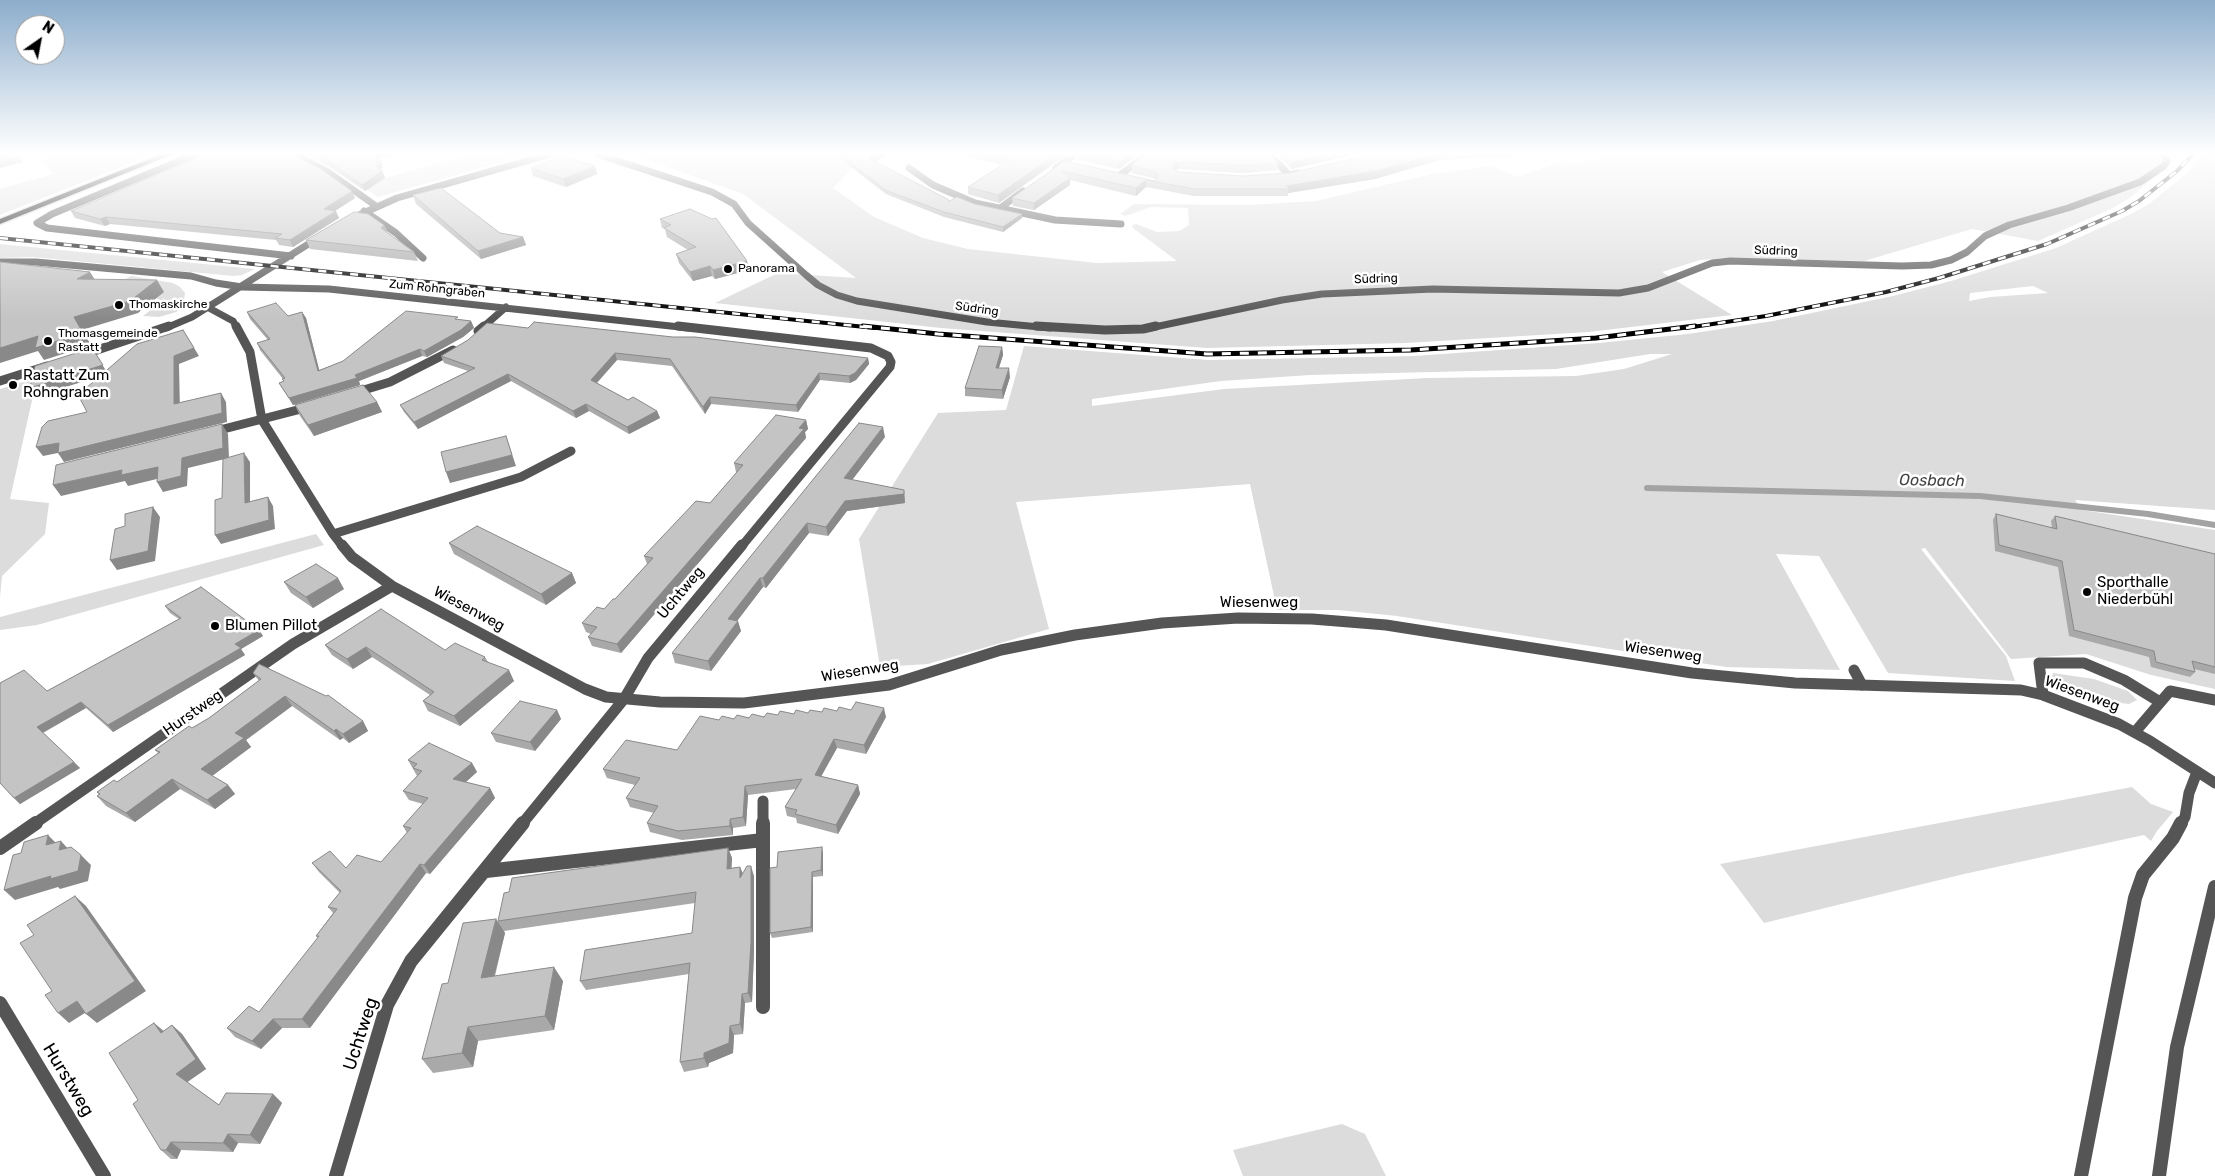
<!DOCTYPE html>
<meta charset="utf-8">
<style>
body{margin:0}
#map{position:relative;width:2215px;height:1176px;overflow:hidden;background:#fff;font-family:Rubik,sans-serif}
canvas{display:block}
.north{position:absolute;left:15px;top:15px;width:50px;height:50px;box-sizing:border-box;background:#fff;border:1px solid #999;border-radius:50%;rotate:33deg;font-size:14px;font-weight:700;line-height:20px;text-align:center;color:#000}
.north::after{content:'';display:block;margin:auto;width:18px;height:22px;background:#000;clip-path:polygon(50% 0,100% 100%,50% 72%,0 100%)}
</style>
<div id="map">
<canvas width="2215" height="1176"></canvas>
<div class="north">N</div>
</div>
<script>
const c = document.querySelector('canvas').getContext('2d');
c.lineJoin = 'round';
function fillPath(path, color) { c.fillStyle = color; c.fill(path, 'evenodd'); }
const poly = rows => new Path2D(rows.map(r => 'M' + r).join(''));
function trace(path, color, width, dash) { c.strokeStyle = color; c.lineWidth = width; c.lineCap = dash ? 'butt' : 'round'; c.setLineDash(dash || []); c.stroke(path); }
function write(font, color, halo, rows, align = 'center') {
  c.font = font + ' Rubik,sans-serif'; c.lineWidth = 5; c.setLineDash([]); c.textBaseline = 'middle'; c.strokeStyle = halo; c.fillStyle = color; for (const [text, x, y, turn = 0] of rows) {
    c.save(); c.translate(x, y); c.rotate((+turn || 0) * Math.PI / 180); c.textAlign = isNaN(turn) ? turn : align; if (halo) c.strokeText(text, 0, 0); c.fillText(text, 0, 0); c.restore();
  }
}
const green = poly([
 [56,154,154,154,0,215,0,189,53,174,41,159],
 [472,154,530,154,378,197,360,185],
 [631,154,863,154,865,155,833,188,874,217,923,238,968,249,1097,263,1177,261,1133,228,1132,225,1136,224,1157,232,1179,231,1189,225,1188,208,1151,207,1125,216,1120,214,1134,204,1248,205,1316,201,1432,174,1491,166,1518,177,1562,161,1574,164,1609,154,2181,154,2130,198,2113,208,2038,241,1972,229,1864,261,1726,258,1700,260,1662,272,1732,315,1589,332,1406,343,1207,348,941,328,715,303,778,273,856,278,743,194],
 [2206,154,2215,154,2215,510,2075,500,2082,510,2215,530,2215,689,2151,675,2086,654,2011,659,1925,548,1921,549,2006,656,2015,681,1888,673,1819,556,1776,554,1840,670,1726,667,1397,616,1338,610,1277,610,1250,484,1016,502,1049,629,928,664,880,667,859,539,938,413,1006,410,1024,346,1208,360,1414,356,1599,343,1688,334,1773,321,1893,296,1951,281,2056,248,2131,214,2149,204,2186,174],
 [2033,286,2048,293,1990,297,1969,301,1970,293],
 [1650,354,1672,354,1624,369,1576,376,1427,378,1224,389,1092,406,1092,399,1221,381,1310,375,1556,369],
 [0,244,255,269,242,275,234,276,33,257,0,258],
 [131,276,173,283,180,287,185,293,183,307,176,312,159,317,143,316,162,301,156,298,57,319],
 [37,378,10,499,49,503,45,534,2,576,0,597,0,389],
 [316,534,324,545,37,625,0,630,0,617],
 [2053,673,2094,679,2128,691,2137,700,2129,704,2112,702,2059,688,2051,680],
 [2132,787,2151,804,2173,812,2157,831,2151,841,2144,835,1964,874,1764,923,1720,864],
 [1342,1124,1365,1134,1386,1176,1243,1176,1233,1150]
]);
const stream = poly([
 [1647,488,1980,496,2148,514,2215,525]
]);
const laneFar2 = poly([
 [1120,175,1148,154]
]);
const laneFar1 = poly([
 [1854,670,1862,685],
 [2043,695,2039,663,2084,663,2124,680,2160,702],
 [2135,732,2170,691,2215,700],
 [2181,824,2185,817,2189,793,2197,772]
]);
const lane = poly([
 [2081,1176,2135,898,2143,875,2173,838,2181,823],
 [2159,1176,2177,1047,2215,887]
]);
const streetFar3 = poly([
 [196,154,52,214,37,223,47,228,291,256],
 [294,154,328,172,376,206],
 [597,154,712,192,734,204,748,223,806,275,818,285,837,295,857,301,987,322,1050,328],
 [1270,155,1289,175,1298,173],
 [873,159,882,154],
 [909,168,933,185,975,203,1055,220,1121,224],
 [1056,168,1075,154],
 [999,209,1023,191],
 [364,211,396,233,423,258],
 [350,219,397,198,551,154],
 [0,262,36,262,191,276,216,283,242,287,329,289,689,328],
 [209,308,233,321,237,328],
 [166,328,192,317,318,238],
 [482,328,506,307],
 [1150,328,1282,300,1322,294,1433,289,1619,293,1648,288,1712,263,1730,261,1902,266,1931,265,1951,260,1967,252,1985,236,2009,225,2068,208,2140,182,2164,166,2167,161,2163,154]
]);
const streetFar2 = poly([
 [236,326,250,352,262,420,333,534,343,547],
 [678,326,871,348,888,356,891,362,890,367,741,547],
 [1036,326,1105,330,1143,329,1156,326],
 [478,331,484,326],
 [82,355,169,326],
 [0,381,47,366],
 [354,393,390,382,453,350],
 [212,432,309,407],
 [333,534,521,477,571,451]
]);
const streetFar1 = poly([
 [342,545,352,557,392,586,585,689,606,697,660,702,744,703,889,685,1001,650,1075,635,1162,623,1238,618,1312,619,1386,625,1692,673,1795,683,2021,690,2043,695,2119,724,2150,741,2215,783],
 [763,801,763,824],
 [34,824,293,644,392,586],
 [522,824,624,699,648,658,742,545]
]);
const street = poly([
 [763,823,763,840],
 [0,848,36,823],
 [486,871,763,840,763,1007],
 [0,1003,104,1176],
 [336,1176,387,1005,411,961,523,823]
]);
const primary = poly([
 [162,154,173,154,0,224,0,219,162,154]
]);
const railFar1 = poly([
 [0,238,875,328],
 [1686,328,1766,316,1886,292,1939,278,2047,244,2122,211,2139,201,2177,171,2193,154]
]);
const rail = poly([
 [863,326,938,334,1207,354,1411,350,1596,338,1695,326]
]);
const wall = poly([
 [305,154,396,154,378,159,383,168,381,168,385,178,365,191,330,167],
 [955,154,1067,154,999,203,968,194,968,187,1003,165],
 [1076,154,1139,154,1119,169,1076,159],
 [1147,154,1278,163,1277,170,1243,173,1178,169,1175,170,1178,172,1243,176,1290,173,1373,154,1548,154,1547,156,1516,155,1515,158,1489,158,1487,157,1439,160,1375,179,1288,193,1288,196,1194,196,1146,187,1136,196,1070,180,1070,185,1034,210,1013,206,1012,198,1065,161,1155,181,1156,179,1132,173,1132,165],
 [1279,154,1356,154,1291,169,1279,156],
 [841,155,950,201,974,204,1022,214,1022,218,1003,232,944,217,886,194,842,160],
 [595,166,597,174,566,187,533,176,531,168],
 [413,195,500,233,523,237,526,245,481,259,416,204],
 [355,198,335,211,339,218,293,247,279,245,276,240,110,224,105,226,75,218,71,211],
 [660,219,747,261,749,270,715,279,712,276,693,281,679,263,676,254,688,250,667,237,665,229,662,228],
 [384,225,388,233,414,252,418,261,310,249,306,240],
 [247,312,288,316,302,312,306,318,319,370,460,320,471,321,474,328,463,337,427,357,422,356,359,381,360,385,293,405,279,383,284,382,282,379,283,379,260,350,257,343,268,340,250,319],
 [528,328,868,358,869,364,856,380,850,383,820,380,798,412,711,404,705,414,672,366,617,360,597,383,628,400,657,411,660,418,629,434,589,411,576,418,511,381,418,429,404,412,400,405,468,371,444,363,441,356],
 [1002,347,1003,355,999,368,1010,377,1003,399,965,396,965,388],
 [377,402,382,412,314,436,300,416,295,405],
 [806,420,808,429,805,432,806,438,621,653,592,646,588,637,591,634,586,632,582,623,604,609,615,599,647,564,644,556,710,503,737,472,736,472,734,463],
 [885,437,852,480,904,490,905,503,847,511,828,536,809,533,766,588,763,587,737,621,741,631,711,671,675,663,672,653],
 [1996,514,2052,528,2051,521,2055,516,2215,554,2215,674,2194,669,2195,672,2190,677,2151,667,2149,657,2069,636,2058,567,1995,551,1993,520],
 [449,543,572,573,576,583,546,605,454,554],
 [284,582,344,589,313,608,291,593],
 [165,606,259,630,263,636,241,649,245,655,113,732,86,708,43,733,80,768,20,804,0,783,47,691,179,619,170,613],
 [325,645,445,650,485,657,488,662,514,681,460,726,428,711,423,701,430,695,372,657,353,669,332,655],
 [253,673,363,721,368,731,349,743,343,738,340,740,292,706,246,740,251,747,212,776,228,785,235,794,215,809,180,789,135,822,106,806,97,796,99,795,97,792,117,782,158,753,155,750,209,718,259,681],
 [557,710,561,719,535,751,496,742,491,733],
 [837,711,886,717,866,754,837,748,821,776,858,785,860,794,838,834,797,823,796,818,787,816,785,807,796,789,748,795,746,826,733,828,733,835,682,840,650,832,647,823,654,813,630,807,626,798,635,785,607,778,603,769,677,750,719,720,778,715],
 [408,760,472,763,477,772,466,782,490,788,495,798,430,874,426,873,310,1028,282,1028,261,1049,235,1037,227,1028,259,1012,318,938,316,936,333,913,328,907,340,893,319,872,312,863,346,868,381,862,407,833,403,826,423,804,409,800,403,791,417,776],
 [728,848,732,858,731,868,740,867,743,874,754,876,754,951,752,1002,745,1003,743,1034,734,1035,733,1053,709,1063,708,1067,684,1072,680,1062,689,974,586,990,580,981,692,933,695,903,504,931,505,933,495,976,563,981,554,1030,478,1041,473,1067,433,1073,422,1059,448,983,498,921],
 [823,852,823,876,813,877,813,932,772,938,770,933,777,867],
 [154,1023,164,1031,172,1025,182,1034,206,1069,187,1082,219,1105,273,1094,282,1103,260,1144,238,1143,233,1152,181,1150,177,1159,171,1159,161,1150,138,1100]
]);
const shadedWall = poly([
 [372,154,396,154,374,160],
 [1056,154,1067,154,999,203,998,195],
 [1130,154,1139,154,1119,169,1119,162],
 [1326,154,1356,154,1291,169,1292,162],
 [1437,154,1441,154,1439,160,1375,179,1288,193,1289,189,1287,186],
 [19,156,23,162,0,168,0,161],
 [381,161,383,168,381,168,385,178,365,191,362,185,376,166,376,162],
 [1179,162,1178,169,1174,171,1173,176,1174,163],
 [595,166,597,174,566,187,563,179],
 [1070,178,1070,185,1034,210,1034,203],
 [1146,180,1146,187,1136,196,1136,188],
 [352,191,355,198,327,216,324,209],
 [336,211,339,218,293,247,290,240],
 [1022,214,1022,218,1003,232,1003,227],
 [106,217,110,224,105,226,100,219],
 [384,225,388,234,381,228],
 [523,237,526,245,481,259,478,251],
 [747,261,749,270,715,279,713,270],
 [710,266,712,276,693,281,690,272],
 [90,272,97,283,77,279],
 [157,280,164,292,138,313,82,330,91,345,44,360,38,351,0,363,0,348,38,336,74,317],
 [302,312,306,318,321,377,318,371],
 [471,321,474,328,463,337,427,357,424,351],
 [183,330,199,356,179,364,180,413,174,404,174,356],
 [1002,347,1003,355,996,376,996,368],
 [92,348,108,374,36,396,30,388],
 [420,349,422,356,359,381,360,385,293,405,289,398,355,375],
 [615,353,617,360,593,387,591,380],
 [868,358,869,364,856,380,850,383,849,376],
 [1009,368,1010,377,1003,399,1002,390],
 [819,373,820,380,798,412,796,405],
 [508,374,511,381,418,429,414,422],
 [221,393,226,402,227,422,64,462,58,453,43,456,36,447],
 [710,397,711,404,705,414,703,407],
 [377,402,382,412,314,436,308,425],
 [586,404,589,411,576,418,573,411],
 [657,411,660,418,629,434,627,427],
 [806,420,808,429,805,432,806,438,621,653,617,644],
 [222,424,228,434,229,458,188,468,187,486,163,492,157,482,182,458],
 [883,427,885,437,846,488,844,478],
 [506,436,516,466,450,483,446,472],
 [244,453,250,462,250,512,245,503],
 [158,467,165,477,128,486,125,481,61,496,53,485,122,470],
 [904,490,905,503,847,511,828,536,826,527,845,501],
 [268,497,273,506,275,529,221,544,215,535],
 [153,507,160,517,155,561,117,570,110,560],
 [807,523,809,533,766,588,763,578],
 [572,573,576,583,546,605,541,594],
 [338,578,344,589,313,608,306,597],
 [760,578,763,587,731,629,728,619],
 [738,621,741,631,711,671,708,661],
 [259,630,263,636,241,649,245,655,113,732,108,725,235,644],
 [366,647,372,657,353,669,347,659],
 [509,670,514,681,460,726,454,716],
 [285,696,292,706,246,740,251,747,208,779,201,769,235,733],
 [81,702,86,708,42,733,37,727],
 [884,708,886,717,866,754,864,745],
 [557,710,561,719,535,751,530,742],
 [363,721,368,731,349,743,343,734],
 [336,729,343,738,340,740,334,731],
 [834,739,837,748,817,784,815,775],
 [74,762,80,768,20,804,14,798],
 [472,763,477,772,459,788,453,779],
 [172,779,180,789,135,822,126,813],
 [228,785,235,794,215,809,207,800],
 [858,785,860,794,838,834,836,825],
 [745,786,748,795,746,826,743,817],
 [490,788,495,798,430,874,424,865],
 [730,819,733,828,733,835,730,826],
 [48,835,58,845,46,845],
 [61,841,70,851,59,850],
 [822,847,823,852,823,876,821,870],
 [728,848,732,858,731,879,727,869],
 [81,855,91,865,88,881,60,889,58,887,15,900,4,890],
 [420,864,426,873,310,1028,302,1019],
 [751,866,754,876,754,951,752,1002,748,993],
 [740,867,744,877,740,878],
 [812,872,813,877,813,932,811,927],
 [75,896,86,906,146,991,97,1023,86,1014],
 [496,919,505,933,490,993,481,978],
 [554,967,563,981,554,1030,545,1016],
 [742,994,745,1003,743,1034,740,1024],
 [77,1001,88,1011,69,1023,58,1013],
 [273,1019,282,1028,261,1049,252,1041],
 [154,1023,164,1032,161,1033],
 [172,1025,182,1034,206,1069,186,1083,176,1074],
 [730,1026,734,1035,733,1053,709,1063,708,1067,704,1058,704,1053],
 [468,1027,478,1041,473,1067,462,1053],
 [273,1094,282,1103,260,1144,250,1135],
 [228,1134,238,1143,233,1152,223,1143],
 [171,1142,181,1150,177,1159,166,1150]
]);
const building = poly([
 [0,154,16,154,19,156,0,161,0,154],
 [207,154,292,154,322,170,352,191,324,209,336,211,290,240,275,238,282,234,106,217,100,219,71,211,207,154],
 [315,154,373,154,381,161,376,162,380,165,376,166,382,171,362,185,328,161,315,154],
 [842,154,861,154,949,200,948,202,957,197,974,204,1022,214,1003,227,944,212,885,190,841,155,842,154],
 [987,154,1056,154,998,195,968,187,1011,159,987,154],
 [1084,154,1130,154,1119,162,1084,154],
 [1147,154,1269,154,1278,163,1244,165,1179,162,1174,163,1173,169,1178,172,1243,176,1290,173,1373,154,1437,154,1376,171,1287,186,1289,189,1194,189,1146,180,1136,188,1062,171,1070,178,1034,203,1012,198,1065,161,1155,181,1158,176,1156,172,1132,165,1147,154],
 [1284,154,1326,154,1292,162,1284,154],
 [562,156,595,166,563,179,531,168,562,156],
 [441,188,500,233,523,237,478,251,413,195,441,188],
 [690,209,712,219,716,218,747,261,713,270,710,266,690,272,676,254,696,247,664,228,671,225,660,219,690,209],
 [354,212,368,214,384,225,381,228,414,252,306,240,354,212],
 [0,262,90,272,77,279,157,280,130,301,74,317,83,333,35,348,38,336,0,348,0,262],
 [276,303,288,316,302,312,318,371,343,361,406,311,458,317,455,319,471,321,461,330,424,351,420,349,355,375,357,378,289,398,279,383,284,381,282,379,285,378,257,343,270,339,247,312,276,303],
 [534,322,673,337,695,337,868,358,855,373,849,376,819,373,796,405,710,397,703,407,670,359,615,353,591,380,628,400,633,397,657,411,627,427,586,404,573,411,508,374,414,422,400,405,475,368,441,356,468,340,487,323,528,328,534,322],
 [183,330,194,348,174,356,174,404,221,393,222,413,58,453,59,443,36,447,42,427,48,421,87,412,78,395,137,344,183,330],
 [979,346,1002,347,996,368,1009,368,1002,390,965,388,979,346],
 [92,348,103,365,30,388,35,366,92,348],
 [363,385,377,402,308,425,295,405,363,385],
 [776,415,806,420,799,428,804,429,617,644,588,637,597,627,582,623,597,607,604,609,613,599,615,599,653,558,644,556,696,501,710,503,743,465,734,463,776,415],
 [859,423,883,427,844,478,904,490,904,494,845,501,826,527,807,523,763,578,760,578,728,619,738,621,708,661,672,653,859,423],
 [222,424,223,448,182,458,181,476,157,482,158,467,121,475,122,470,53,485,56,465,222,424],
 [506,436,512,455,446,472,441,452,506,436],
 [244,453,245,503,268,497,269,520,215,535,215,500,222,498,223,459,244,453],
 [153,507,148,551,110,560,115,529,125,526,125,514,153,507],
 [1996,514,2057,529,2055,516,2215,554,2215,667,2192,661,2195,672,2156,662,2154,651,2074,630,2062,561,1999,545,1996,514],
 [477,526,572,573,541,594,449,543,477,526],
 [316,564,338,578,306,597,284,582,316,564],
 [201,587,259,630,235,644,241,648,108,725,81,702,37,727,74,762,14,798,0,783,0,683,24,670,47,691,181,618,165,606,201,587],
 [381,609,445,650,455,643,485,657,482,660,509,670,454,716,423,701,434,692,366,647,347,659,325,645,381,609],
 [259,664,326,696,328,695,363,721,343,734,336,729,334,731,285,696,235,733,244,738,201,769,228,785,207,800,172,779,126,813,97,796,100,794,97,792,114,780,117,782,160,752,155,750,189,726,192,728,209,718,261,679,253,673,259,664],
 [520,701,557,710,530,742,491,733,520,701],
 [856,702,884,708,864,745,834,739,815,775,858,785,836,825,795,814,797,810,785,807,802,779,745,786,743,817,730,819,730,826,678,831,647,823,658,806,626,798,640,778,603,769,626,740,677,750,700,716,719,720,722,716,734,719,737,715,749,718,752,714,764,717,767,713,778,715,780,711,794,714,796,710,808,713,810,710,822,712,824,708,837,711,839,707,851,710,856,702],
 [429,743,472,763,453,779,490,788,424,865,420,864,302,1019,273,1019,252,1041,227,1028,249,1006,259,1012,319,936,316,936,337,909,328,907,341,891,312,863,330,851,346,868,357,855,381,862,411,828,403,826,428,798,403,791,422,771,413,768,417,764,408,760,429,743],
 [48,835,46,845,61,841,59,850,71,847,81,855,78,871,50,879,51,876,4,890,13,855,21,853,24,842,48,835],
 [822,847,821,870,812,872,811,927,770,933,770,868,777,867,778,852,822,847],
 [728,848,727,869,740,867,740,878,747,866,751,866,751,942,748,993,742,994,740,1024,730,1026,729,1043,704,1053,704,1058,680,1062,690,963,580,981,585,950,692,933,696,892,498,921,504,893,509,892,512,878,728,848],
 [75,896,135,981,86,1014,77,1001,58,1013,45,995,52,991,20,943,34,935,27,925,75,896],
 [496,919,481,978,554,967,545,1016,468,1027,462,1053,422,1059,442,984,448,983,463,923,496,919],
 [154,1023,161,1033,172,1025,196,1059,176,1074,219,1105,226,1093,273,1094,250,1135,228,1134,223,1143,171,1142,166,1150,161,1150,133,1104,138,1100,109,1053,154,1023]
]);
const markers = [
 [728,269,5,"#000"],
 [119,305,5,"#000"],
 [48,341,5,"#000"],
 [13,385,5,"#000"],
 [2087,592,5,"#000"],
 [215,626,5,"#000"]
];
const farStreetnames = [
 ["Südring",1776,251,2],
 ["Südring",1376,279,-2],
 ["Zum Rohngraben",437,289,6],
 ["Südring",977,309,8]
];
const farPoinames = [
 ["Panorama",738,269],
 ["Thomaskirche",129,305],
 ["Thomasgemeinde",58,334],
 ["Rastatt",58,348]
];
const poiNames = [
 ["Rastatt Zum",23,376],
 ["Rohngraben",23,393],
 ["Sporthalle",2097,583],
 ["Niederbühl",2097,600],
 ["Blumen Pillot",225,626]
];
const streetNames = [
 ["Uchtweg",681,593,-50],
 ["Wiesenweg",1259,603],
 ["Wiesenweg",469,609,28],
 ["Wiesenweg",1663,652,8],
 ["Wiesenweg",860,671,-9],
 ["Wiesenweg",2082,694,20],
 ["Hurstweg",193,713,-35]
];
const waterNames = [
 ["Oosbach",1932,481,1]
];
const nearStreetnames = [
 ["Uchtweg",361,1034,-72],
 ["Hurstweg",68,1080,59]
];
fillPath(green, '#dcdcdc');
trace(stream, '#a3a3a3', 6);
trace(primary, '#dbdbdb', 3);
trace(laneFar2, '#555', 7);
trace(laneFar1, '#555', 11);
trace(lane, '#555', 14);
trace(streetFar3, '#555', 7);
trace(streetFar2, '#555', 9);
trace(streetFar1, '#555', 11);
trace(street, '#555', 14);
fillPath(primary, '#000');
trace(railFar1, '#000', 4);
trace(rail, '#000', 5);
trace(railFar1, '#fff', 2.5, [8]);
trace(rail, '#fff', 3, [9]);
fillPath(wall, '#a9a9a9');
fillPath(shadedWall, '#898989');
fillPath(building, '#c4c4c4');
trace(building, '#898989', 1);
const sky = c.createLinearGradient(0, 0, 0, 319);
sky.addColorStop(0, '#8cadcc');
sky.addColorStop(0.48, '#fff');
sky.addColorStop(1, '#ffffff00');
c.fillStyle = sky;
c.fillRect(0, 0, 2215, 319);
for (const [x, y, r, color] of markers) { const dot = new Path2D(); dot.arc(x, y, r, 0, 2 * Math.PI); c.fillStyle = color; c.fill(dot); trace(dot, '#fff', 2); }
write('12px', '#000', '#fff', farStreetnames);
write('12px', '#000', '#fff', farPoinames, 'left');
write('15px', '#000', '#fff', poiNames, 'left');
write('15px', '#000', '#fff', streetNames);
write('italic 16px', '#444', '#fff', waterNames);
write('18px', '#000', '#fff', nearStreetnames);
</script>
